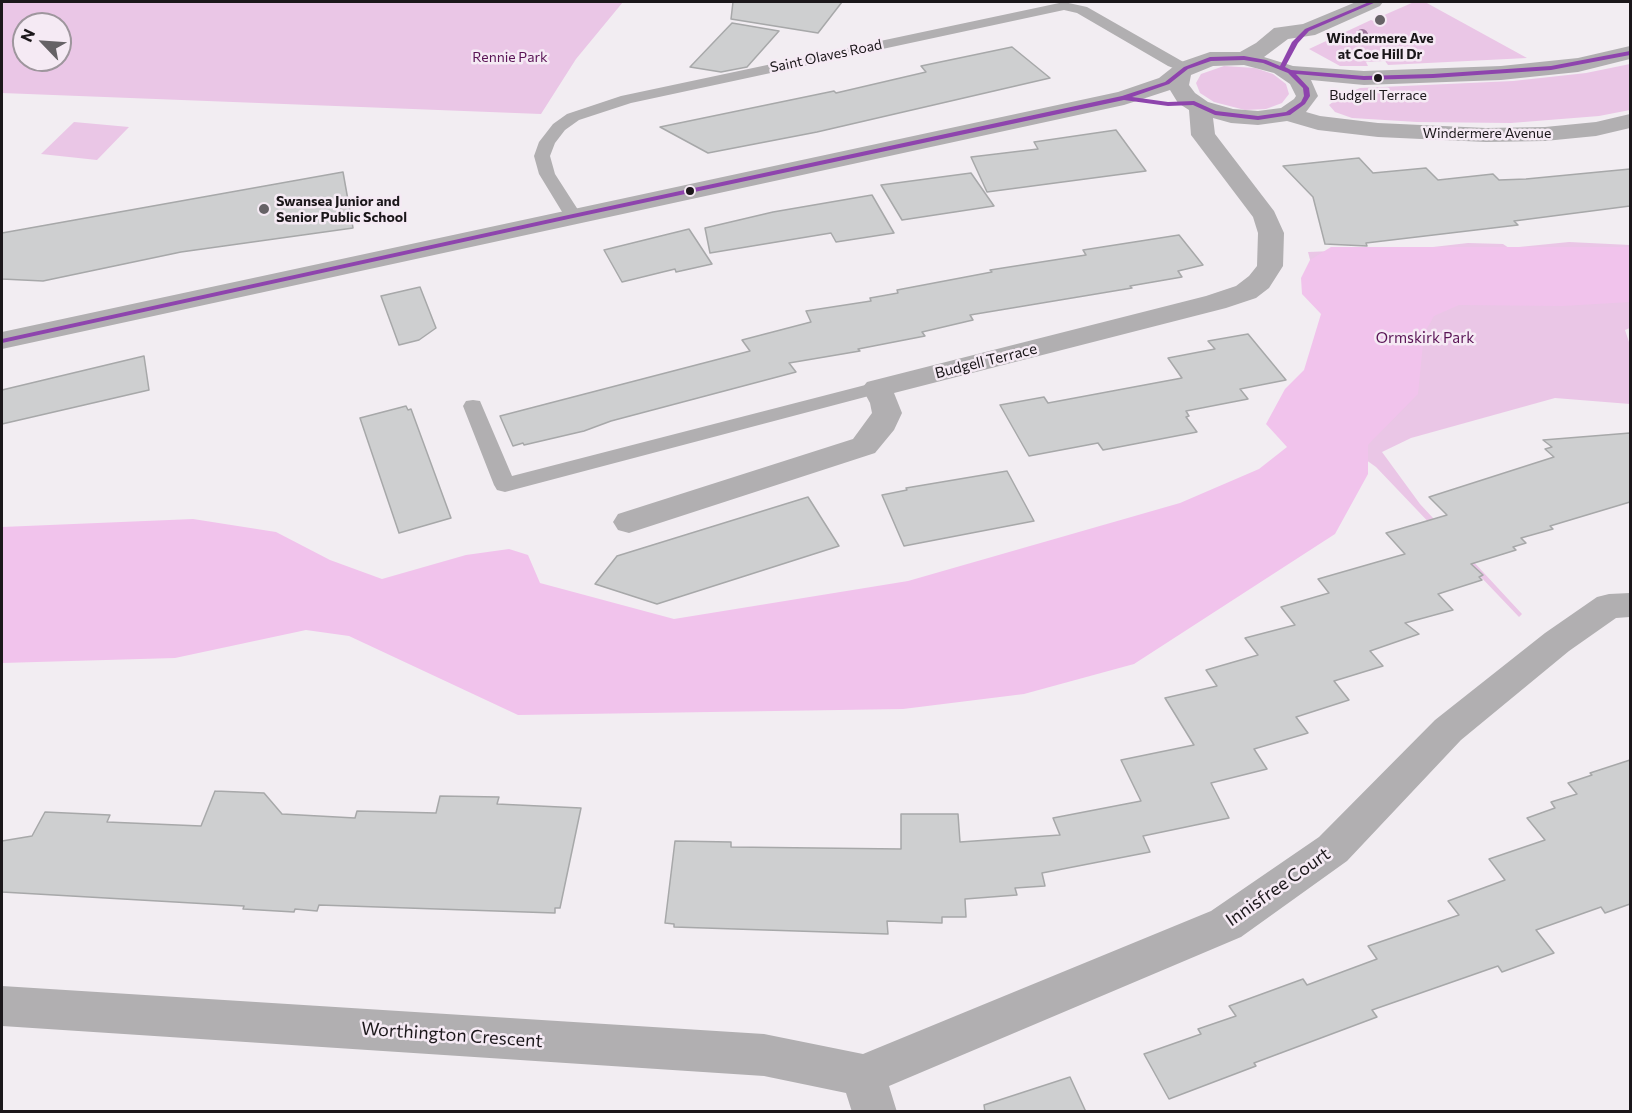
<!DOCTYPE html>
<style>
body{margin:0}
#map{position:relative;width:1632px;height:1113px;overflow:hidden;background:#f2edf2;font-family:Commissioner,sans-serif}
canvas{display:block}
.frame{position:absolute;inset:0;border:3px solid #1b171a;pointer-events:none}
.north{position:absolute;left:12px;top:12px;width:60px;height:60px;box-sizing:border-box;background:#f5eaf4;border:2px solid #9e969d;border-radius:50%;rotate:295deg;font-size:16px;font-weight:700;line-height:24px;text-align:center;color:#1b171a}
.north::after{content:'';display:block;margin:auto;width:21px;height:27px;background:#666266;clip-path:polygon(50% 0,100% 100%,50% 72%,0 100%)}
</style>
<div id="map">
<canvas width="1632" height="1113"></canvas>
<div class="frame"></div>
<div class="north">N</div>
</div>
<script>
const c = document.querySelector('canvas').getContext('2d');
c.lineJoin = 'round';
function fillPath(path, color) { c.fillStyle = color; c.fill(path, 'evenodd'); }
const poly = rows => new Path2D(rows.map(r => 'M' + r).join(''));
function trace(path, color, width, dash) { c.strokeStyle = color; c.lineWidth = width; c.lineCap = dash ? 'butt' : 'round'; c.setLineDash(dash || []); c.stroke(path); }
function write(font, color, halo, rows, align = 'center') {
  c.font = font + ' Commissioner,sans-serif'; c.lineWidth = 5; c.setLineDash([]); c.textBaseline = 'middle'; c.strokeStyle = halo; c.fillStyle = color; for (const [text, x, y, turn = 0] of rows) {
    c.save(); c.translate(x, y); c.rotate((+turn || 0) * Math.PI / 180); c.textAlign = isNaN(turn) ? turn : align; if (halo) c.strokeText(text, 0, 0); c.fillText(text, 0, 0); c.restore();
  }
}
const green = poly([
 [2,2,623,2,576,59,541,114,2,93],
 [24,24,60,24,60,60,24,60],
 [1414,2,1425,2,1527,58,1388,65,1385,61,1366,62,1368,66,1340,66,1309,49,1371,20,1378,23,1387,19,1382,16],
 [1630,64,1630,110,1599,116,1511,123,1417,122,1352,118,1335,112,1329,105,1339,97,1360,88,1513,81,1586,73],
 [1224,66,1255,68,1273,74,1286,84,1289,94,1282,103,1266,109,1245,110,1214,102,1200,93,1196,83,1201,74],
 [74,122,129,127,97,160,41,154],
 [1569,242,1630,245,1630,328,1625,330,1630,345,1630,404,1555,398,1411,438,1382,452,1420,504,1522,614,1519,617,1376,467,1362,457,1308,252,1433,247,1468,243,1503,244,1509,248]
]);
const forest = poly([
 [1331,247,1630,247,1630,302,1562,306,1459,305,1434,316,1424,334,1418,394,1368,445,1368,474,1335,534,1134,664,1024,694,903,709,518,715,349,636,306,630,175,658,2,663,2,527,193,519,276,532,330,560,382,579,466,555,509,549,528,555,540,583,674,619,908,581,1180,503,1259,469,1287,447,1266,424,1285,389,1304,370,1321,314,1302,294,1301,278,1310,260]
]);
const building = poly([
 [733,2,842,2,818,33,731,19,733,2],
 [732,23,779,31,747,67,721,72,690,67,732,23],
 [1012,47,1050,78,817,132,708,153,660,127,834,91,836,93,926,72,921,66,1012,47],
 [1116,130,1146,171,987,192,971,157,1038,149,1034,142,1116,130],
 [1359,158,1373,173,1426,168,1438,180,1493,174,1499,180,1526,179,1630,169,1630,206,1514,221,1518,225,1366,243,1367,246,1325,244,1313,197,1283,166,1359,158],
 [343,172,353,228,181,252,43,281,2,279,2,233,343,172],
 [971,173,994,206,902,220,881,185,971,173],
 [872,195,894,233,836,242,831,233,710,253,705,228,773,212,872,195],
 [689,229,712,264,676,272,675,269,622,282,604,250,689,229],
 [1179,235,1203,265,1178,271,1182,277,1130,286,1132,288,970,315,973,320,922,332,925,336,858,349,860,351,789,363,796,372,611,421,584,431,524,445,523,443,513,446,500,416,750,351,742,340,811,322,806,311,871,301,870,298,898,293,897,290,992,272,990,270,1086,255,1083,250,1179,235],
 [420,287,436,328,419,340,399,345,381,296,420,287],
 [1248,334,1286,380,1240,389,1248,399,1186,411,1189,416,1186,417,1197,432,1103,450,1098,443,1029,456,1000,405,1044,397,1048,403,1182,378,1168,358,1215,349,1208,341,1248,334],
 [144,356,149,390,2,424,2,390,144,356],
 [406,406,408,410,411,409,451,518,399,533,360,418,406,406],
 [1630,433,1630,502,1550,526,1553,529,1521,538,1526,543,1513,547,1516,550,1471,564,1483,575,1479,577,1482,580,1438,594,1453,610,1405,623,1419,634,1370,651,1383,666,1334,681,1349,700,1296,717,1308,733,1254,749,1267,769,1211,783,1229,818,1143,836,1150,852,1042,873,1045,886,1015,888,1017,895,965,899,966,917,942,917,942,923,887,921,888,934,674,927,674,924,665,923,675,841,731,842,731,847,901,849,901,814,958,814,960,842,1060,835,1053,818,1141,801,1121,760,1194,745,1165,698,1217,686,1206,670,1258,655,1245,638,1295,625,1281,607,1329,593,1318,579,1405,554,1386,533,1447,515,1429,497,1554,457,1545,449,1552,447,1543,440,1630,433],
 [1007,471,1034,521,904,546,882,495,907,490,906,488,1007,471],
 [808,497,839,546,657,604,595,584,617,556,808,497],
 [1630,760,1630,904,1605,913,1601,907,1536,930,1554,953,1502,972,1498,966,1372,1010,1377,1017,1254,1063,1256,1066,1169,1099,1144,1054,1201,1034,1198,1029,1236,1016,1229,1006,1303,979,1307,985,1377,959,1368,946,1459,915,1448,901,1505,880,1489,859,1545,840,1527,818,1555,808,1551,802,1577,794,1568,783,1592,775,1590,773,1630,760],
 [215,791,264,793,282,814,355,818,357,811,436,813,440,796,499,797,497,804,581,808,560,908,555,908,555,913,319,905,317,911,295,909,294,912,243,909,244,906,2,892,2,841,32,836,45,812,110,815,107,822,201,826,215,791],
 [1070,1077,1086,1112,985,1112,984,1105,1070,1077]
]);
const service = poly([
 [1064,2,1087,7,1194,68,1186,73,1168,66,1077,13,1064,10,631,103,579,120,565,130,555,143,550,156,555,174,582,216,579,220,567,220,539,174,534,156,539,142,553,124,567,114,621,96,1064,2],
 [877,382,884,384,887,388,884,392,505,492,497,490,494,485,463,406,466,401,473,400,480,401,512,476,877,382]
]);
const minor = poly([
 [1356,2,1383,2,1380,6,1315,35,1288,39,1264,57,1293,66,1364,71,1501,66,1578,58,1630,46,1630,59,1578,72,1501,80,1364,85,1311,80,1318,96,1306,112,1320,116,1378,123,1486,128,1545,127,1596,122,1630,114,1630,128,1596,136,1545,141,1486,142,1378,137,1318,130,1287,121,1258,125,1231,123,1213,118,1215,134,1274,211,1284,233,1283,266,1269,288,1256,298,1226,308,894,393,902,413,894,430,875,453,629,533,618,530,613,522,618,514,853,439,872,413,870,403,862,388,867,382,1206,296,1236,286,1249,276,1257,266,1258,233,1253,217,1191,135,1189,110,1178,103,1170,90,1124,105,2,349,2,332,1118,92,1159,78,1178,63,1210,52,1240,52,1256,43,1274,28,1303,24,1356,2],
 [1244,65,1274,73,1290,84,1296,96,1294,99,1281,108,1258,111,1233,109,1208,102,1195,93,1189,85,1191,75,1213,66,1244,65],
 [1630,593,1630,617,1616,618,1569,651,1461,740,1347,861,1241,937,889,1086,897,1112,852,1112,846,1093,764,1076,2,1026,2,986,764,1034,863,1054,1211,911,1319,837,1435,720,1545,633,1597,597,1609,594,1630,593]
]);
const bus1 = poly([
 [1369,2,1376,2,1309,31,1298,43,1285,67,1291,70,1364,76,1433,74,1551,66,1630,51,1630,55,1551,70,1433,78,1364,80,1296,74,1309,88,1310,96,1305,104,1290,115,1258,120,1215,115,1193,105,1168,106,1124,100,573,218,2,343,2,339,573,214,1122,96,1165,82,1184,67,1210,57,1244,56,1266,60,1280,66,1292,42,1305,29,1369,2],
 [1244,60,1263,63,1288,73,1303,88,1304,96,1301,102,1286,112,1258,116,1216,111,1194,101,1168,102,1132,97,1169,84,1188,69,1211,61,1244,60]
]);
const trees = [
 [1362,35]
];
const markers = [
 [1380,20,6,"#666266"],
 [1378,78,5,"#1b171a"],
 [690,191,5,"#1b171a"],
 [264,209,6,"#666266"]
];
const farPoinames = [
 ["Windermere Ave",1380,38],
 ["at Coe Hill Dr",1380,54],
 ["Swansea Junior and",276,201,"left"],
 ["Senior Public School",276,217,"left"]
];
const farStreetnames = [
 ["Saint Olaves Road",826,56,-12],
 ["Windermere Avenue",1487,133]
];
const farParknames = [
 ["Rennie Park",510,57]
];
const busNames = [
 ["Budgell Terrace",1378,95]
];
const parkNames = [
 ["Ormskirk Park",1425,338]
];
const streetNames = [
 ["Budgell Terrace",986,361,-14]
];
const nearStreetnames = [
 ["Innisfree Court",1278,887,-35],
 ["Worthington Crescent",452,1035,4]
];
fillPath(green, '#eac6e6');
fillPath(forest, '#f1c3ec');
fillPath(building, '#cecfd0');
trace(building, '#a7a8a9', 1.5);
fillPath(service, '#b1afb1');
fillPath(minor, '#b1afb1');
fillPath(bus1, '#8e44ad');
c.fillStyle = '#9e769c';
for (const [x, y] of trees) { c.beginPath(); c.arc(x, y, 6, 0, 2 * Math.PI); c.fill(); }
for (const [x, y, r, color] of markers) { const dot = new Path2D(); dot.arc(x, y, r, 0, 2 * Math.PI); c.fillStyle = color; c.fill(dot); trace(dot, '#f5eaf4', 2); }
write('bold 14px', '#1b171a', '#f5eaf4', farPoinames);
write('14px', '#1b171a', '#f5eaf4', farStreetnames);
write('14px', '#591455', '#f5eaf4', farParknames);
write('14px', '#1b171a', '#f5eaf4', busNames);
write('15px', '#591455', '#f5eaf4', parkNames);
write('15px', '#1b171a', '#f5eaf4', streetNames);
write('18px', '#1b171a', '#f5eaf4', nearStreetnames);
</script>
